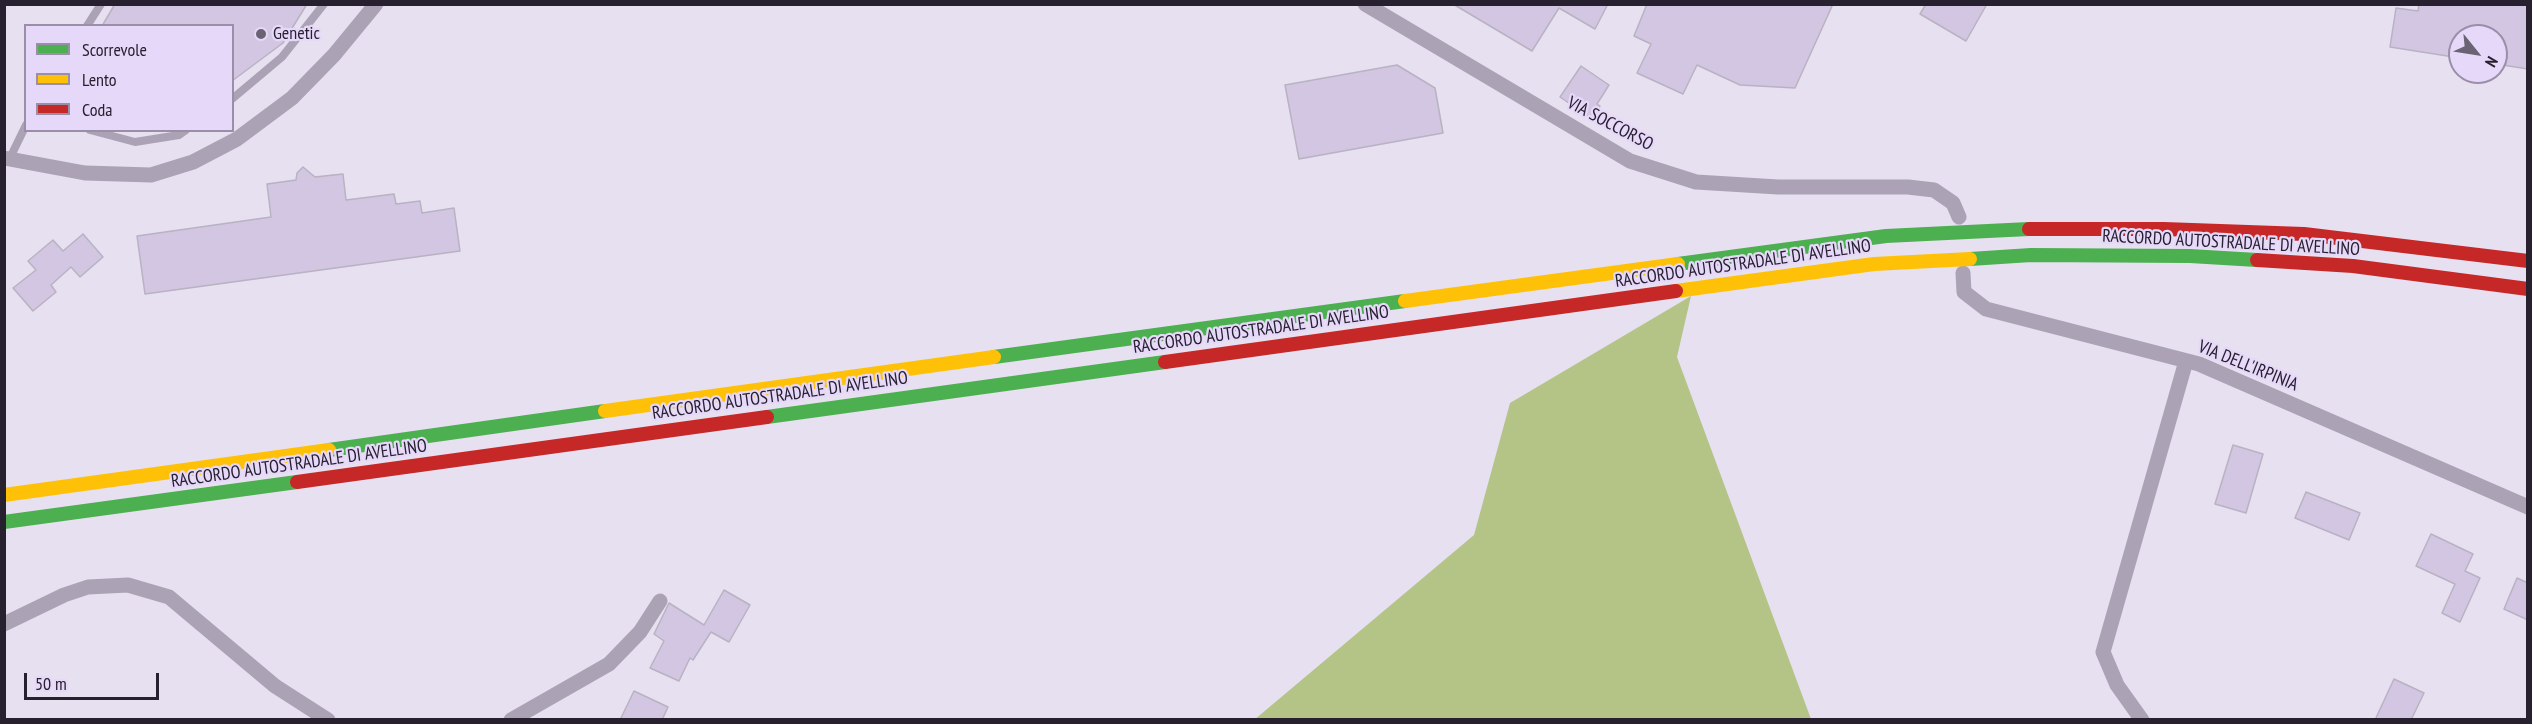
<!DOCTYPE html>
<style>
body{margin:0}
#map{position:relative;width:2532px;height:724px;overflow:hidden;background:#e7e0f1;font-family:"PT Sans Narrow",sans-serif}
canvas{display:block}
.frame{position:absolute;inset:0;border:6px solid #27202f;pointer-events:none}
.legend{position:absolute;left:24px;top:24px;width:210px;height:108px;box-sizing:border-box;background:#e6d8f9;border:2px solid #9a8ea8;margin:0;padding:8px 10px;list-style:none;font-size:18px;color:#27202f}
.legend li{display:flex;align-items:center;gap:12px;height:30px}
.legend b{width:30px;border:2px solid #9a8ea8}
.north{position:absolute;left:2448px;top:24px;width:60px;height:60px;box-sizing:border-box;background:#e6d8f9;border:2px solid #9a8ea8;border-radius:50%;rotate:120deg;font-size:16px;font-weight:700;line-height:24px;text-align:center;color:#27202f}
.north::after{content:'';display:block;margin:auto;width:21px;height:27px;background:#6a6373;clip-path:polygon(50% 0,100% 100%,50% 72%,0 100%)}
.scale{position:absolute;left:24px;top:673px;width:135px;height:27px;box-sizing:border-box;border:3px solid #27202f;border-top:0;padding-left:8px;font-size:18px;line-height:21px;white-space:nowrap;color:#27202f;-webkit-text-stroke:4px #e6d8f9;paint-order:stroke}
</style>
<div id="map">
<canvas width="2532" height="724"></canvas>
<div class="frame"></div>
<ul class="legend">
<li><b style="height:8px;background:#4caf50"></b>Scorrevole</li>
<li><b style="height:8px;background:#ffc107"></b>Lento</li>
<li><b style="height:8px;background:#c62828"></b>Coda</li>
</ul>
<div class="north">N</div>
<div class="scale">50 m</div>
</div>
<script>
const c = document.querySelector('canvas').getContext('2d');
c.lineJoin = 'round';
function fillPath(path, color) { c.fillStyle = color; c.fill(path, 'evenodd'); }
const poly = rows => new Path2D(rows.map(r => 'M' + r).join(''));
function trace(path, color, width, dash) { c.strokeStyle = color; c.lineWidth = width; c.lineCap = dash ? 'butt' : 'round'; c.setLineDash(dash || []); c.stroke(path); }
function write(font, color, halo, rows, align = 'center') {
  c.font = font + ' "PT Sans Narrow",sans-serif'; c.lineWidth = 4.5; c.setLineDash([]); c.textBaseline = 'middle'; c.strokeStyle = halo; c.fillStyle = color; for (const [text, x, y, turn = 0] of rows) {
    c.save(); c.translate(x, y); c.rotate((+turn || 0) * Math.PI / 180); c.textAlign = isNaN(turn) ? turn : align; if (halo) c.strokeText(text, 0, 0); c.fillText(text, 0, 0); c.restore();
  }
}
const forest = poly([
 [1691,296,1677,357,1811,719,1254,720,1474,535,1510,403]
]);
const building = poly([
 [115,4,307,4,283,43,232,81,232,26,102,26,115,4],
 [1453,4,1608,4,1595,29,1559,8,1532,51,1453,4],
 [1647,4,1833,4,1795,88,1740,85,1697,65,1683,94,1637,73,1651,44,1634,36,1647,4],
 [1926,4,1987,4,1966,41,1920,14,1926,4],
 [2419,4,2528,4,2528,69,2496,64,2496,36,2460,36,2460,58,2390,47,2396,8,2418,11,2419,4],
 [1397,65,1435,88,1443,133,1299,159,1285,85,1397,65],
 [1581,66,1609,85,1597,104,1600,106,1592,119,1560,97,1581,66],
 [303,167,315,177,343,174,346,200,394,194,396,204,420,201,422,213,454,208,460,251,145,294,137,236,271,217,267,184,296,180,297,173,303,167],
 [83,234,103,257,80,277,71,267,51,285,56,292,33,311,13,288,36,270,28,261,53,240,63,251,83,234],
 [2233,445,2263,454,2246,513,2215,504,2233,445],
 [2306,492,2360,513,2349,540,2295,518,2306,492],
 [2431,534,2473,554,2465,571,2480,578,2460,622,2442,613,2455,584,2416,566,2431,534],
 [2517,578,2528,583,2528,620,2504,609,2517,578],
 [724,590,750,605,729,642,711,632,693,660,690,658,679,681,650,668,664,641,654,634,669,603,704,625,724,590],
 [2394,679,2424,693,2411,720,2375,720,2394,679],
 [634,691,668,707,662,720,620,720,634,691]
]);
const lane = poly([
 [87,26,101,4],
 [232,99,282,57,324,4],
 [90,130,135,142,179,135,186,130],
 [10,158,26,125]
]);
const street = poly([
 [1365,4,1630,161,1696,182,1778,187,1908,187,1934,190,1953,203,1959,217],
 [4,158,85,173,151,175,193,162,237,139,292,98,334,55,376,4],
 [1963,273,1964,292,1986,309,2199,364,2528,507],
 [4,624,64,595,88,587,128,585,169,597,275,686,328,720],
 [511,720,609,664,640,632,660,601],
 [2142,720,2117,685,2103,652,2186,361]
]);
const fast = poly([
 [1970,259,2031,255,2190,256,2257,260],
 [1678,264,1886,236,2029,229],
 [994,357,1405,301],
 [767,417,1165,362],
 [329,450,605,411],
 [4,522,297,482]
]);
const slow = poly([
 [1676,291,1874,264,1970,259],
 [1405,301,1678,264],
 [605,411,994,357],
 [4,495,329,450]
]);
const jam = poly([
 [2029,229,2164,229,2304,234,2528,261],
 [2257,260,2353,266,2528,289],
 [1165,362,1676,291],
 [297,482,767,417]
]);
const markers = [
 [261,34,6,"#6a6373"]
];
const poiNames = [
 ["Genetic",273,34]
];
const streetNames = [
 ["VIA SOCCORSO",1610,124,28],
 ["RACCORDO AUTOSTRADALE DI AVELLINO",2231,243,3],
 ["RACCORDO AUTOSTRADALE DI AVELLINO",1743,264,-8],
 ["RACCORDO AUTOSTRADALE DI AVELLINO",1261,330,-8],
 ["VIA DELL'IRPINIA",2248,366,22],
 ["RACCORDO AUTOSTRADALE DI AVELLINO",780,396,-8],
 ["RACCORDO AUTOSTRADALE DI AVELLINO",299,464,-8]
];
fillPath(forest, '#b4c487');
fillPath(building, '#d2c6e2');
trace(building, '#b8b2c1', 1.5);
trace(lane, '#aba2b6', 8);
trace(street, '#aba2b6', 15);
trace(fast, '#4caf50', 14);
trace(slow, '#ffc107', 14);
trace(jam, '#c62828', 14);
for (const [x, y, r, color] of markers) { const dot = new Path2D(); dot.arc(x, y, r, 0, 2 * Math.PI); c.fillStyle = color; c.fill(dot); trace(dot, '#e6d8f9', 2); }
write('18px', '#27202f', '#e6d8f9', poiNames, 'left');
write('18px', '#27202f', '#e6d8f9', streetNames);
</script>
